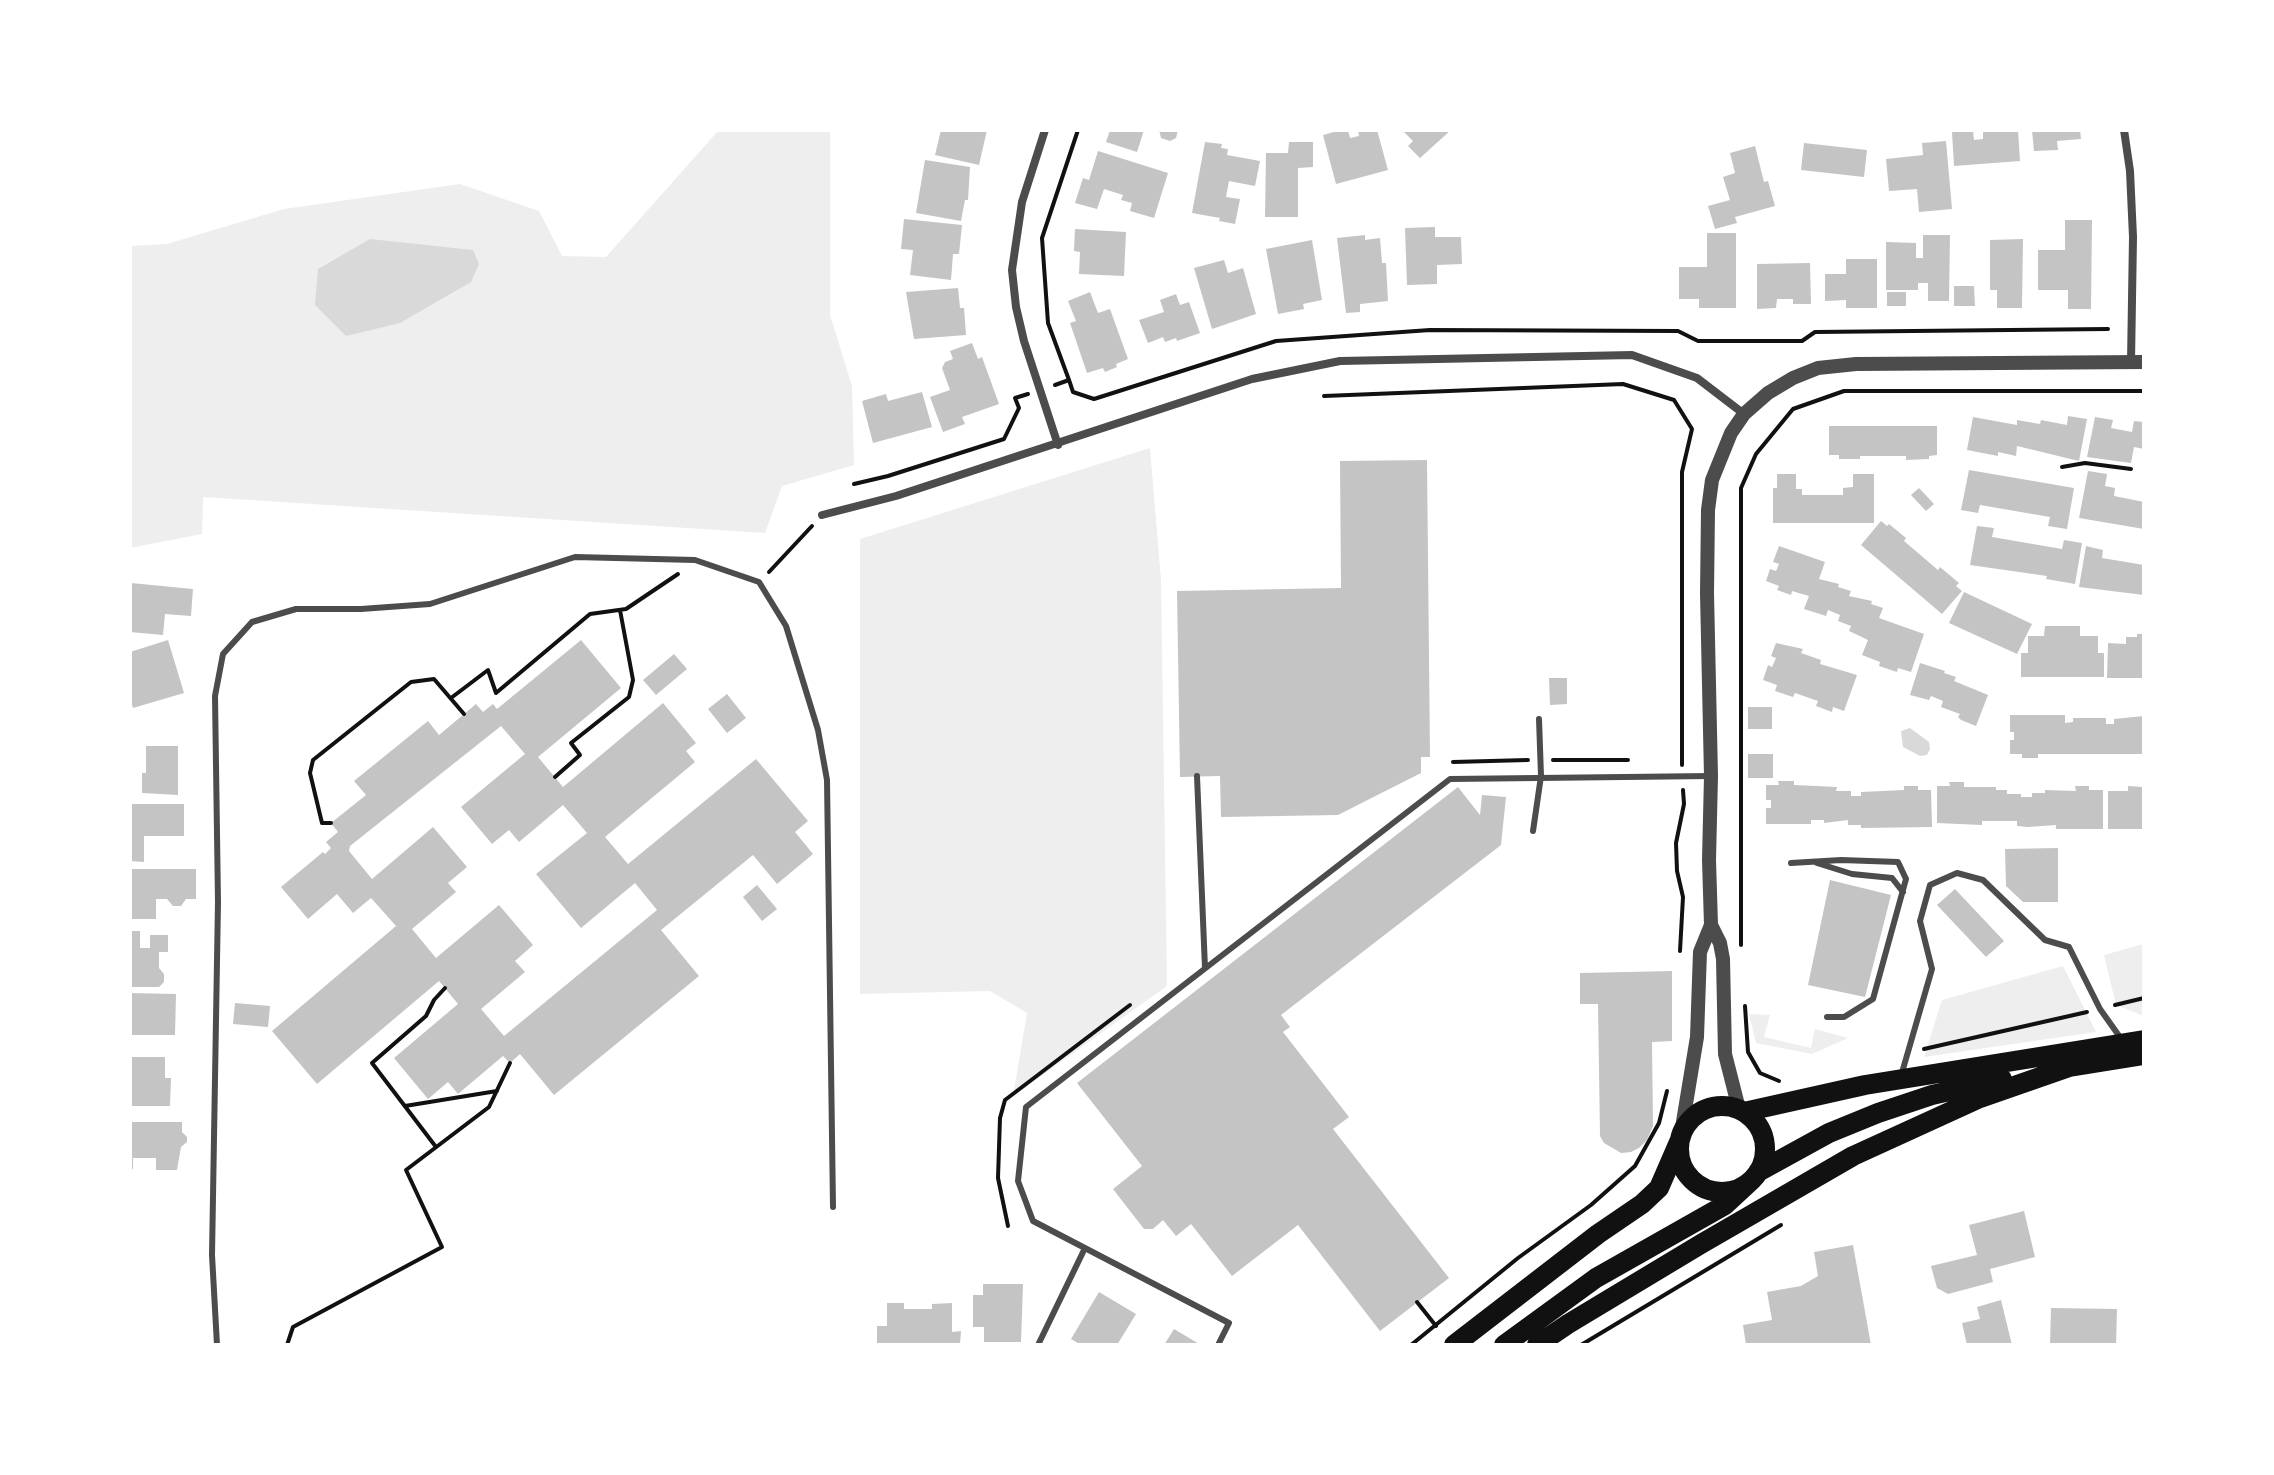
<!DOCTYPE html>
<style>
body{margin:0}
#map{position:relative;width:2274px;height:1475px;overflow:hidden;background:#fff;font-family:"Varela Round",sans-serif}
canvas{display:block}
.frame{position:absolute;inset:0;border:132px solid #fff;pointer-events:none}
</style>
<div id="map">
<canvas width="2274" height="1475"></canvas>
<div class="frame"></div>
</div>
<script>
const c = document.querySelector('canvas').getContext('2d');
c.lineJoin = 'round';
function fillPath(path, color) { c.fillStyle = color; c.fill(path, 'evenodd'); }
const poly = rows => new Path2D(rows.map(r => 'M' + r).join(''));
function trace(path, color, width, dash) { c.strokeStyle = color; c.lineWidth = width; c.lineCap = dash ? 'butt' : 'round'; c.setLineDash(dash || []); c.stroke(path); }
const green = poly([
 [719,130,830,130,830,315,852,386,854,465,782,486,765,533,203,497,202,534,130,548,130,246,167,244,284,209,460,184,539,211,562,256,606,257],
 [1150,448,1161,580,1167,986,1013,1096,1027,1013,990,991,860,994,860,539],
 [2144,944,2144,1016,2116,1005,2104,955],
 [2063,966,2096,1032,1924,1057,1942,1000],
 [1749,1014,1770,1015,1764,1037,1811,1048,1815,1029,1848,1038,1812,1054,1756,1043]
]);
const water = poly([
 [370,239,473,250,479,264,471,282,400,323,346,336,315,305,318,269],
 [1910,728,1929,742,1930,749,1927,755,1920,756,1903,747,1901,731]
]);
const building = poly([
 [941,130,987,130,979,165,935,155],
 [1110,130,1144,130,1137,152,1106,142],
 [1159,130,1178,130,1176,138,1170,141,1161,138],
 [1341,130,1348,130,1350,138,1359,136,1358,130,1377,130,1388,170,1336,184,1323,135],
 [1402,130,1451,130,1420,158,1408,146,1413,141],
 [1983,130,2018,130,2020,161,1954,166,1952,132,1973,131,1974,140,1983,139],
 [2032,130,2080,130,2081,139,2057,141,2058,150,2034,151],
 [1946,141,1952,209,1919,212,1917,189,1889,191,1886,159,1923,155,1922,143],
 [1205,142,1222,144,1221,148,1228,149,1227,155,1260,161,1255,186,1229,181,1226,197,1240,199,1235,224,1219,221,1220,218,1192,213],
 [1289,142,1313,142,1313,167,1298,168,1298,217,1265,217,1266,153,1288,153],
 [1804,143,1867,150,1864,177,1801,170],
 [1755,146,1764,182,1768,181,1775,206,1735,217,1737,223,1715,229,1708,206,1730,200,1723,177,1735,173,1730,153],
 [1098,151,1168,173,1154,218,1130,211,1132,203,1121,200,1123,195,1104,189,1097,209,1075,203,1083,178,1089,180],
 [925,160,970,167,968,200,965,200,961,221,916,213],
 [904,219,962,225,959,254,953,254,951,280,910,275,913,250,901,249],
 [2065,220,2092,220,2091,309,2068,309,2068,290,2038,290,2038,250,2065,250],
 [1435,227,1435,237,1461,237,1462,264,1437,265,1437,284,1407,285,1405,228],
 [1075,229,1126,232,1124,276,1079,274,1080,252,1074,251],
 [1707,233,1736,233,1736,308,1699,308,1699,299,1679,299,1679,267,1707,267],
 [1365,235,1365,240,1380,238,1382,263,1386,263,1388,301,1360,304,1360,312,1346,313,1337,238],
 [1923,235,1950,235,1949,301,1928,301,1928,283,1918,283,1918,290,1886,290,1886,242,1916,243,1916,258,1923,258],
 [2023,239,2022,308,1997,308,1997,290,1990,290,1990,240],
 [1312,240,1322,300,1303,304,1304,309,1278,314,1266,249],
 [1846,259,1877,259,1877,308,1846,308,1846,300,1825,301,1825,274,1846,274],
 [1224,260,1228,273,1243,268,1256,314,1212,329,1194,268],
 [1810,263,1811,304,1793,304,1793,299,1777,299,1776,308,1757,309,1757,264],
 [1954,286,1974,286,1975,306,1954,306],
 [958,288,960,308,964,308,966,335,914,339,906,292],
 [1090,292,1098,313,1110,309,1128,359,1116,364,1117,367,1105,372,1103,368,1087,373,1070,323,1076,321,1068,301],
 [1887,292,1906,292,1906,306,1887,306],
 [1176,294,1180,305,1189,302,1200,333,1177,341,1176,338,1165,342,1163,337,1148,343,1139,320,1164,312,1160,300],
 [972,343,978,359,982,357,999,404,962,417,965,424,943,432,930,397,950,390,942,368,945,362,953,359,950,351],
 [922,392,932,427,873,443,862,401,886,394,888,401],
 [2068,416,2087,419,2079,461,2017,446,2016,456,1998,452,1998,456,1967,450,1973,417,2017,425,2017,420,2040,424,2041,420,2067,425],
 [2095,417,2113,420,2111,428,2132,432,2134,421,2144,422,2144,449,2134,447,2131,463,2087,457],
 [1829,426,1937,426,1937,455,1929,456,1929,459,1906,460,1906,456,1860,456,1860,459,1839,459,1839,455,1829,455],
 [1427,460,1430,757,1421,757,1421,773,1338,815,1221,817,1220,776,1180,777,1177,591,1341,588,1340,461],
 [1969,470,2074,488,2067,529,2048,526,2050,517,1980,505,1978,513,1961,510],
 [2088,471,2107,474,2105,486,2115,488,2114,496,2144,502,2144,529,2079,518],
 [1777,474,1796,474,1796,489,1802,489,1802,495,1843,495,1843,488,1853,487,1853,474,1874,474,1874,523,1773,523,1773,488,1777,488],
 [1919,488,1934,504,1926,511,1911,495],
 [1881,521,1887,526,1889,524,1906,538,1904,541,1938,570,1940,567,1959,583,1956,586,1962,591,1942,614,1861,545],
 [1977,526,1994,528,1992,537,2062,549,2064,540,2082,543,2075,584,2046,579,2047,576,1970,565],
 [1779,546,1825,562,1819,579,1839,584,1838,587,1851,591,1849,596,1872,601,1871,604,1883,608,1879,618,1924,634,1911,672,1898,668,1897,672,1879,666,1880,662,1862,655,1868,640,1849,631,1851,626,1838,621,1840,615,1828,610,1826,616,1804,609,1809,596,1792,591,1791,595,1777,590,1779,586,1766,581,1770,569,1776,571,1779,564,1773,562],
 [2086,546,2103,550,2102,558,2144,565,2144,595,2079,587],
 [131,583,193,589,191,616,165,614,163,635,130,632],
 [1964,592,2032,624,2017,654,1949,623],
 [2045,626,2080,626,2080,636,2098,636,2098,653,2104,653,2104,677,2021,677,2021,653,2028,653,2028,636,2044,636],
 [2137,634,2144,634,2144,678,2107,678,2108,643,2126,644,2126,637,2137,637],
 [168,640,184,693,133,708,130,698,130,652],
 [581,640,621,688,538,757,563,787,663,703,696,743,686,751,695,762,605,837,628,864,756,759,808,821,795,832,813,854,777,884,753,855,661,930,699,976,554,1095,520,1054,510,1063,503,1056,458,1094,448,1082,428,1099,394,1058,458,1004,439,981,317,1084,272,1031,396,926,371,898,353,913,337,894,308,919,281,887,323,852,325,854,331,848,326,842,338,832,331,823,366,795,354,781,428,721,439,735,476,704,483,712,493,704,497,709],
 [501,726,525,754,461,807,492,844,509,830,519,842,563,805,587,833,536,874,581,928,635,883,657,910,504,1036,481,1009,525,972,515,961,533,945,499,905,436,958,412,929,456,892,448,883,467,867,433,827,372,879,349,851,350,846],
 [1776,643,1803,649,1801,653,1821,660,1820,664,1857,675,1844,711,1833,707,1832,712,1816,706,1818,701,1795,693,1793,697,1775,691,1777,685,1763,680,1768,665,1772,667,1776,658,1771,656],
 [674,654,687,669,656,695,643,680],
 [1920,663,1945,671,1944,673,1956,677,1954,681,1988,695,1976,726,1961,720,1958,717,1960,714,1941,707,1943,701,1931,696,1929,700,1910,695],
 [1549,678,1567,678,1567,704,1550,705],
 [727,694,746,718,727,733,708,709],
 [1748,707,1772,707,1772,729,1748,729],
 [2010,715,2065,715,2065,723,2073,722,2073,718,2106,718,2106,724,2114,724,2114,719,2144,716,2144,754,2038,754,2038,758,2022,758,2022,754,2010,754,2010,740,2014,740,2014,732,2010,732],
 [146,746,178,746,178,795,142,793,142,773,146,773],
 [1748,754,1773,754,1773,778,1748,778],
 [1778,781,1794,781,1794,785,1837,787,1836,791,1851,791,1851,796,1861,796,1861,792,1904,790,1904,786,1918,786,1918,790,1931,790,1932,827,1861,828,1861,825,1848,825,1848,820,1824,823,1824,820,1811,820,1811,824,1766,824,1766,808,1771,808,1771,800,1766,800,1766,785,1779,785],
 [1949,782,1964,782,1964,787,1996,787,1996,790,2007,790,2007,794,2021,794,2021,797,2032,797,2032,793,2045,793,2045,790,2076,791,2075,786,2089,786,2089,790,2103,790,2103,829,2056,829,2056,825,2028,827,2017,826,2017,821,1982,821,1982,825,1937,823,1937,786,1950,786],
 [2128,786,2143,787,2144,829,2108,829,2108,791,2128,791],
 [1458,787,1480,815,1482,795,1506,797,1501,845,1281,1015,1290,1027,1283,1032,1349,1117,1333,1129,1449,1278,1380,1331,1298,1225,1232,1276,1191,1224,1176,1236,1163,1220,1153,1229,1144,1229,1113,1189,1142,1166,1077,1083],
 [130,804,184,804,184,836,144,836,144,862,130,861],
 [2058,848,2058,902,2023,902,2006,886,2005,849],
 [130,869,196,869,196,899,186,899,181,906,173,906,167,899,156,899,156,919,130,919],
 [1830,880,1891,895,1865,997,1808,985],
 [757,885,777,909,762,921,743,897],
 [1955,889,2004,941,1986,957,1937,905],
 [130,931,140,931,140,948,150,948,150,935,168,935,168,952,159,952,159,968,164,974,164,982,159,987,130,987],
 [1672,971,1672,1041,1652,1042,1653,1126,1647,1140,1639,1148,1631,1152,1621,1153,1604,1143,1600,1136,1598,1004,1580,1004,1580,973],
 [130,993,176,994,175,1035,130,1035],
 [235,1003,270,1006,268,1027,233,1024],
 [130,1057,165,1057,165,1078,171,1078,170,1106,130,1106],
 [131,1122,182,1122,182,1132,187,1137,187,1142,181,1147,177,1170,156,1170,156,1158,133,1158,133,1169,130,1169],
 [2024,1211,2035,1257,1990,1269,1993,1282,1948,1294,1937,1288,1931,1266,1977,1255,1969,1225],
 [1853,1245,1871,1345,1746,1345,1743,1325,1772,1320,1767,1292,1801,1286,1818,1276,1814,1252],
 [983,1284,1023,1284,1021,1342,984,1342,984,1327,973,1327,973,1295,983,1295],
 [1099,1292,1136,1314,1117,1345,1081,1345,1071,1339],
 [2001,1300,2012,1345,1967,1345,1962,1323,1980,1319,1977,1307],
 [887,1303,904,1303,904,1309,932,1309,932,1304,952,1303,952,1332,961,1331,960,1345,877,1345,877,1326,887,1326],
 [2051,1308,2117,1309,2116,1345,2050,1345],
 [1174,1329,1201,1345,1164,1345]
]);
const path = poly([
 [1069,380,1048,323,1042,238,1078,130],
 [1055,385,1069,380,1073,392,1094,399,1276,341,1430,330,1678,331,1698,341,1802,341,1815,332,2108,329],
 [1324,396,1623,384,1674,400,1692,429,1682,472,1682,765],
 [2062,467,2085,463,2131,469],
 [854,484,888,476,1004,439,1019,408,1015,398,1028,394],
 [769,572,812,526],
 [451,698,488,670,496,693,590,614,626,609,678,574],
 [1553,760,1628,760],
 [1453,762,1528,760],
 [555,777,580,755,571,743,629,697,633,680,620,610],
 [331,823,322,823,310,773,313,760,411,682,434,679,464,714],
 [1741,945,1741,488,1756,454,1793,409,1844,391,2144,391],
 [1680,951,1683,897,1677,871,1676,843,1684,804,1683,790],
 [2115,1005,2144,998],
 [1745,1006,1748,1052,1760,1073,1779,1081],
 [1924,1049,2087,1012],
 [405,1106,497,1091],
 [436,1147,372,1063,426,1016,434,1000,445,988],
 [1008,1226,998,1178,1000,1118,1005,1100,1130,1005],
 [1417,1302,1436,1326],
 [287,1345,293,1327,442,1247,406,1170,489,1107,510,1063],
 [1411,1345,1518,1258,1591,1205,1635,1166,1659,1123,1667,1091],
 [1581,1345,1781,1225]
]);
const service = poly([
 [1197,776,1205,968],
 [1533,831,1541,776,1539,719],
 [1791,863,1841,860,1898,862,1906,879,1873,999,1844,1017,1827,1017],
 [1817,863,1852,874,1892,878,1903,892],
 [1901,1076,1932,969,1920,921,1930,885,1957,873,1983,880,2045,940,2069,947,2100,1009,2122,1040],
 [217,1345,212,1255,218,902,215,696,223,654,252,622,296,609,361,609,430,604,575,557,695,560,759,582,786,626,818,730,827,780,833,1207],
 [1038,1345,1085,1248],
 [1218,1345,1229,1323,1033,1221,1018,1181,1026,1107,1450,779,1711,776]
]);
const minor = poly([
 [1045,130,1022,202,1012,270,1016,307,1024,341,1058,445],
 [2124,130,2130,171,2133,237,2131,362],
 [822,515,896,496,1252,379,1340,361,1632,355,1697,378,1744,414]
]);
const tertiary = poly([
 [1739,1109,1725,1054,1723,959,1720,943,1711,925,1709,860,1711,776,1707,593,1708,510,1712,480,1731,433,1744,414,1768,393,1793,378,1818,368,1856,364,2144,362],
 [1681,1134,1697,1037,1700,952,1711,925]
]);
const primary = poly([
 [2057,1069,2144,1055],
 '1679 1149a43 43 0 1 1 86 0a43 43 0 1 1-86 0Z',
 [1744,1112,1865,1085,2144,1040],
 [1758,1172,1829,1133,1878,1113,1932,1095,2002,1079],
 [1454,1345,1598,1234,1642,1204,1659,1188,1679,1142],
 [1504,1345,1596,1278,1725,1205,1752,1180],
 [1537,1345,1568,1324,1701,1244,1853,1156,1980,1098,2069,1067]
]);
fillPath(green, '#eee');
fillPath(water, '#d9d9d9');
fillPath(building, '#c4c4c4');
trace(path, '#111', 4);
trace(service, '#4c4c4c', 6);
trace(minor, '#4c4c4c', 8);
trace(tertiary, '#4c4c4c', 14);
trace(primary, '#111', 20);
</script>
